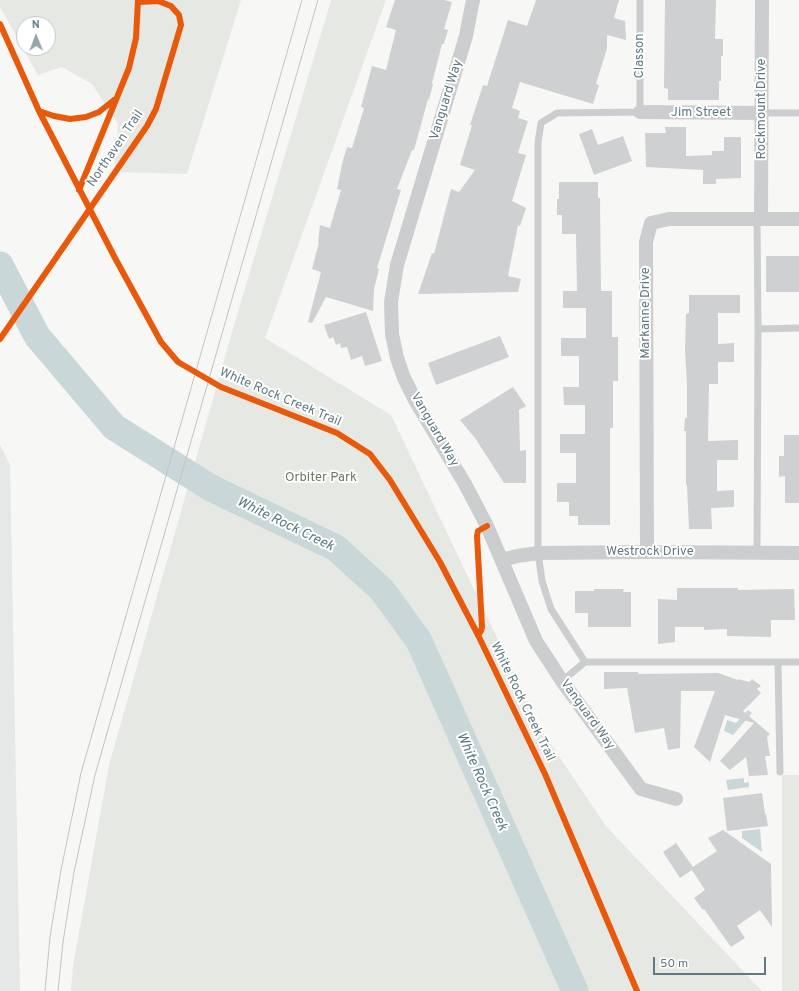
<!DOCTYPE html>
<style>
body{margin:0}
#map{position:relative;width:799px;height:991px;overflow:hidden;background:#f7f7f6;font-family:Overpass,sans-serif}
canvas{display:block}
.north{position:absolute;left:16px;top:16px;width:40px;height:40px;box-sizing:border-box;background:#fff;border:1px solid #bfcacd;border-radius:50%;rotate:359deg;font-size:11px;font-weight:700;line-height:16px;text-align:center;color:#607a83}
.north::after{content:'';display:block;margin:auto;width:14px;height:18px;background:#95a6ab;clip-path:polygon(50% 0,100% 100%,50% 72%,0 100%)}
.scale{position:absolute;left:653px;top:957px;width:113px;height:18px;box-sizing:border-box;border:2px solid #607a83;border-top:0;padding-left:5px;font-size:12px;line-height:14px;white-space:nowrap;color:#607a83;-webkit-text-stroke:3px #fff;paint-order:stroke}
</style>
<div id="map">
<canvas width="799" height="991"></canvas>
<div class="north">N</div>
<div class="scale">50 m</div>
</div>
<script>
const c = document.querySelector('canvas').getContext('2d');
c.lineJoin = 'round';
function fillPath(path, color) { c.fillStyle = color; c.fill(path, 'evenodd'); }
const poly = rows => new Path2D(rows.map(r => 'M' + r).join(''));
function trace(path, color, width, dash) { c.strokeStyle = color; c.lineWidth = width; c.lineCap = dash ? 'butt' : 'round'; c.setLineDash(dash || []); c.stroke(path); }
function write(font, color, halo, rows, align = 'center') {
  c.font = font + ' Overpass,sans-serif'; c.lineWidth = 4; c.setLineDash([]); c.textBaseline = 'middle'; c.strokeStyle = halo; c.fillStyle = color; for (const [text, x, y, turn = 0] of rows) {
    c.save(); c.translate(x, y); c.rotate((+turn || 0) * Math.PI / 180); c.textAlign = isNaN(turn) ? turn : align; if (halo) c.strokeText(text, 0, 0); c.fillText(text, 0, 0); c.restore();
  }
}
const built = poly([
 [0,445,10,465,20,991,0,991]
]);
const green = poly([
 [0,0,241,0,187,174,114,172,118,124,92,84,62,67,38,75,0,7],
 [24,24,48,24,48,48,24,48],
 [331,0,386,0,265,338,391,415,540,728,606,826,762,991,71,991,73,966,109,765,232,332],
 [782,775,799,775,799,991,782,991]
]);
const water = poly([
 [748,710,752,713,733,735,724,731,727,720,736,723],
 [744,778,744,783,749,782,749,787,728,790,726,780],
 [760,829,762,852,742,838,742,831]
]);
const river = poly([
 [0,265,37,336,114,427,211,488,336,548,382,590,419,641,575,991]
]);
const building = poly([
 [395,0,444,0,452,2,444,29,448,30,444,44,442,44,432,83,433,84,429,100,428,99,414,150,412,150,397,189,401,190,377,268,379,269,374,289,373,311,326,297,312,323,308,322,321,272,312,269,319,242,318,242,320,225,330,228,341,190,337,189,343,160,347,147,352,148,364,108,361,107,372,66,386,70,396,30,386,27],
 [536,0,619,0,614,18,625,21,626,40,607,35,607,48,596,84,599,85,593,104,520,82,512,108,520,111,518,118,528,121,518,153,526,155,512,201,526,208,520,226,518,225,508,276,521,279,518,292,418,294,432,253,434,254,451,189,459,192,475,170,460,165,472,125,470,125,483,85,487,86,508,20,527,26],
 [665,0,716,0,715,39,723,39,723,56,721,56,721,81,719,81,719,100,668,100,668,89,664,88],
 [665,127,686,127,686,156,712,155,712,151,724,151,724,137,741,137,741,178,716,179,716,184,703,184,703,170,646,167,645,133,666,133],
 [592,129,598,145,623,136,632,161,594,175,579,134],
 [559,182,598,182,598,198,600,198,601,291,612,291,612,337,618,337,618,381,613,381,613,428,610,428,610,525,578,525,578,516,569,516,569,502,557,502,557,483,576,483,576,453,560,453,560,434,585,434,585,405,564,405,563,387,579,387,579,356,561,356,561,338,586,338,586,308,563,308,563,291,577,291,576,234,562,234,562,215,557,215,557,199,559,199],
 [766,256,799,256,799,292,766,292],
 [689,295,740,295,740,313,718,313,718,344,734,343,734,362,718,362,718,384,709,384,708,441,738,440,738,460,717,460,717,491,734,490,734,507,711,508,712,529,689,529,687,485,686,485,686,431,684,431,685,418,687,418,687,384,685,350,686,314,689,313],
 [366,312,382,361,365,366,362,356,351,360,347,347,341,348,340,343,336,345,333,337,329,339,324,325],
 [500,336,509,357,436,385,428,363],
 [513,387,526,406,519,410,520,451,526,450,526,483,504,483,475,438,460,420],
 [784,435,799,435,799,503,785,503,785,476,779,477,779,456,784,456],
 [677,588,738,588,738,590,794,589,795,620,771,620,771,637,727,636,727,629,704,630,704,627,675,627,675,642,658,644,658,599,677,600],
 [594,589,624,589,623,592,631,592,631,627,588,627,588,613,575,613,575,591,594,591],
 [604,672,638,672,639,674,718,673,738,680,738,679,749,682,752,679,761,686,757,689,761,693,743,711,770,734,767,737,770,756,765,756,768,775,749,776,746,757,730,770,720,761,754,723,725,715,710,762,694,747,715,691,681,691,680,748,668,750,664,728,635,733,627,688,604,689],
 [762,793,765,814,766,814,768,826,727,831,723,798],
 [723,830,771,864,772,927,760,910,737,926,745,938,731,947,704,909,703,910,694,898,705,890,692,870,680,878,663,852,676,843,693,867,717,851,708,838]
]);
const lane = poly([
 [762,113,799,113],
 [758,329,799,328],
 [757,553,758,329,757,218],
 [585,662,551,609,542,581,538,553,538,143,541,123,557,113,640,112,640,0],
 [778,662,799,662],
 [562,681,585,662,778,662,780,772]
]);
const street = poly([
 [473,0,466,36,397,265,391,302,392,334,397,358,404,378,416,402,465,484,487,526,536,641,562,681,641,789,676,799],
 [640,112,762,113],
 [761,219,762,0],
 [647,552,646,242,651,223,669,219,799,219],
 [502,560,517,556,538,553,647,552,799,553]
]);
const tram = poly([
 [45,991,50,937,61,870,81,773,302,0],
 [58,991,63,942,74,872,95,775,318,0]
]);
const cycleway = poly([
 [0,24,39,111,115,258,161,342,178,362,221,387,337,433,370,454,390,480,440,562,478,635,545,774,637,991],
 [39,111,54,116,70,119,86,117,99,112,114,100],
 [79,190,129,68,136,38,138,0],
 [0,339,147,126,156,109,181,25,179,15,171,6,158,1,139,2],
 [478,635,481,631,482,627,477,536,478,531,487,526]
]);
const streetNames = [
 ["Classon",640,56,-90],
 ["Vanguard Way",447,100,-73],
 ["Rockmount Drive",762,109,-90],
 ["Jim Street",701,113],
 ["Northaven Trail",116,149,-56],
 ["Markanne Drive",646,313,-90],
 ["White Rock Creek Trail",280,398,23],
 ["Vanguard Way",434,430,60],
 ["Westrock Drive",650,552],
 ["White Rock Creek Trail",522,702,64],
 ["Vanguard Way",587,715,54]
];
const parkNames = [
 ["Orbiter Park",321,478]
];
const waterNames = [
 ["White Rock Creek",285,525,26],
 ["White Rock Creek",481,782,66]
];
fillPath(built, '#e5e8e7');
fillPath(green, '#e6e9e3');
fillPath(water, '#cad7d8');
trace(river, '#cad7d8', 27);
fillPath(building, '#ced0d1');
trace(lane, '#cbcdce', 7);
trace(street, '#cbcdce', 14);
trace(tram, '#c1c3c4', 1);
trace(cycleway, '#e8590c', 6);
write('13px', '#607a83', '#fff', streetNames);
write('13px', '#697a60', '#fff', parkNames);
write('italic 14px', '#5a7a7e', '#fff', waterNames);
</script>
